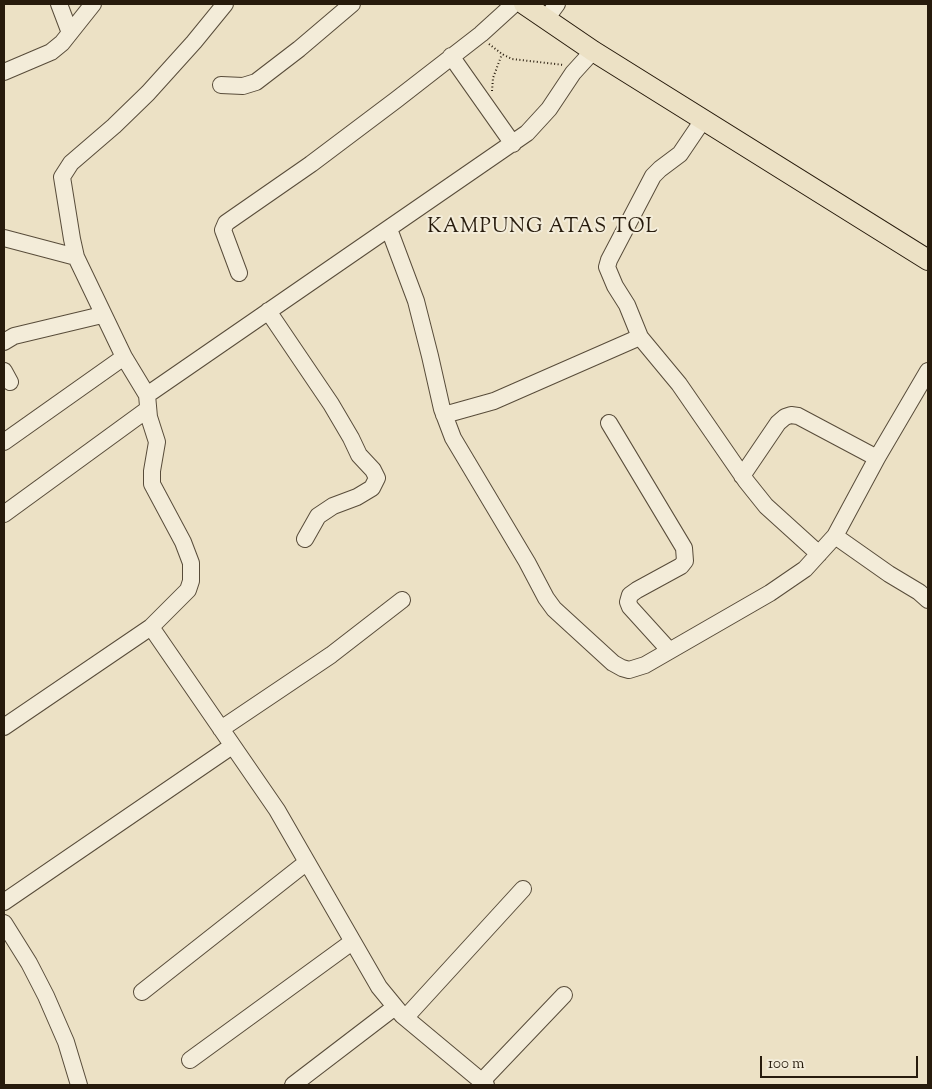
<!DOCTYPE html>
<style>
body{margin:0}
#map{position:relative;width:932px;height:1089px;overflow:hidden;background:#ece1c5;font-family:"Sorts Mill Goudy",serif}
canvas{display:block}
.frame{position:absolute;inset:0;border:5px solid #271b0c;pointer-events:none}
.scale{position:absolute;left:760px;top:1056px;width:158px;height:22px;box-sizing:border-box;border:2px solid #271b0c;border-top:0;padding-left:6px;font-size:15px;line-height:18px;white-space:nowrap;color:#271b0c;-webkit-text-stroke:4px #f3ecd9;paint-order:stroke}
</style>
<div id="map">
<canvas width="932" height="1089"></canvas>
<div class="frame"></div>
<div class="scale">100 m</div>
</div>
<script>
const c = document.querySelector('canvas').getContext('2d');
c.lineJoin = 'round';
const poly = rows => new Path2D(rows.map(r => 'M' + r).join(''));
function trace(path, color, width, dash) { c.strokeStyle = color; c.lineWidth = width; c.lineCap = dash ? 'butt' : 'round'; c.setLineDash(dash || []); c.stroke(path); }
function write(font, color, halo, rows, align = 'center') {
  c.font = font + ' "Sorts Mill Goudy",serif'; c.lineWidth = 4; c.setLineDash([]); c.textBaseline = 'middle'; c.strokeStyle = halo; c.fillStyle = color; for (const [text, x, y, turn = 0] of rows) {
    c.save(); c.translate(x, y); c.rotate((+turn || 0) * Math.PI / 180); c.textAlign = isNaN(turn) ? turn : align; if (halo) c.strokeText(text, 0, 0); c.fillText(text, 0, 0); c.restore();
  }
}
const path = poly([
 [489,44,502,54,512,59,564,65],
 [492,91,493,78,502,54]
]);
const minor = poly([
 [59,4,70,33],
 [225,4,194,42,148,93,114,126,71,163,62,177,72,239,76,257,124,357,147,395,149,417,157,442,152,471,152,484,183,542,191,563,191,581,188,590,151,627,277,810,379,987,402,1015,486,1085],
 [546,19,557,4],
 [451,56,513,144],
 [4,72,51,52,62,43,93,4],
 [221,85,243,86,256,82,299,49,352,4],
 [703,120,680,154,660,169,653,176,609,260,607,267,615,286,627,305,640,337,679,384,746,481,766,506,819,554],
 [389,229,416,301,430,356,442,409,453,438,527,562,546,598,554,609,613,663,622,668,629,670,645,665,770,593,805,569,835,536],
 [4,238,76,257],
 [239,273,223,230,226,223,311,164,396,100,481,34,514,4],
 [268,311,331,404,351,438,359,455,373,470,377,478,372,488,357,497,333,506,318,516,305,539],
 [4,342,14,336,102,315],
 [4,371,10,382],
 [928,371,877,458,835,536,889,574,919,592,928,600],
 [147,395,527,133,549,109,573,73,593,51],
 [444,415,494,401,640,337],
 [609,423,684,548,685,561,681,566,637,590,630,595,628,602,630,607,669,650],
 [4,442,124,357],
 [742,476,778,423,785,417,791,415,798,416,877,458],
 [4,514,148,409],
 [4,727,151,627],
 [221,729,331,655,402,600],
 [4,902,232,746],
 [4,923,29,963,46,996,66,1042,79,1085],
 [142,992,307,862],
 [406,1017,523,889],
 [190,1060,352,942],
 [482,1081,564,995],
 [293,1085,395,1007]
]);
const major = poly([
 [524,4,593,51,928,260]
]);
const neighbourhoodNames = [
 ["KAMPUNG ATAS TOL",543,229]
];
trace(minor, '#584c3a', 18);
trace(major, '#271b0c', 22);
trace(path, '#271b0c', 2, [1, 2.5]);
trace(minor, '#f3ecd9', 16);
trace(major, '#ece1c5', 20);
c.letterSpacing = '1px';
write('20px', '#271b0c', '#f3ecd9', neighbourhoodNames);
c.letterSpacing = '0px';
</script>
